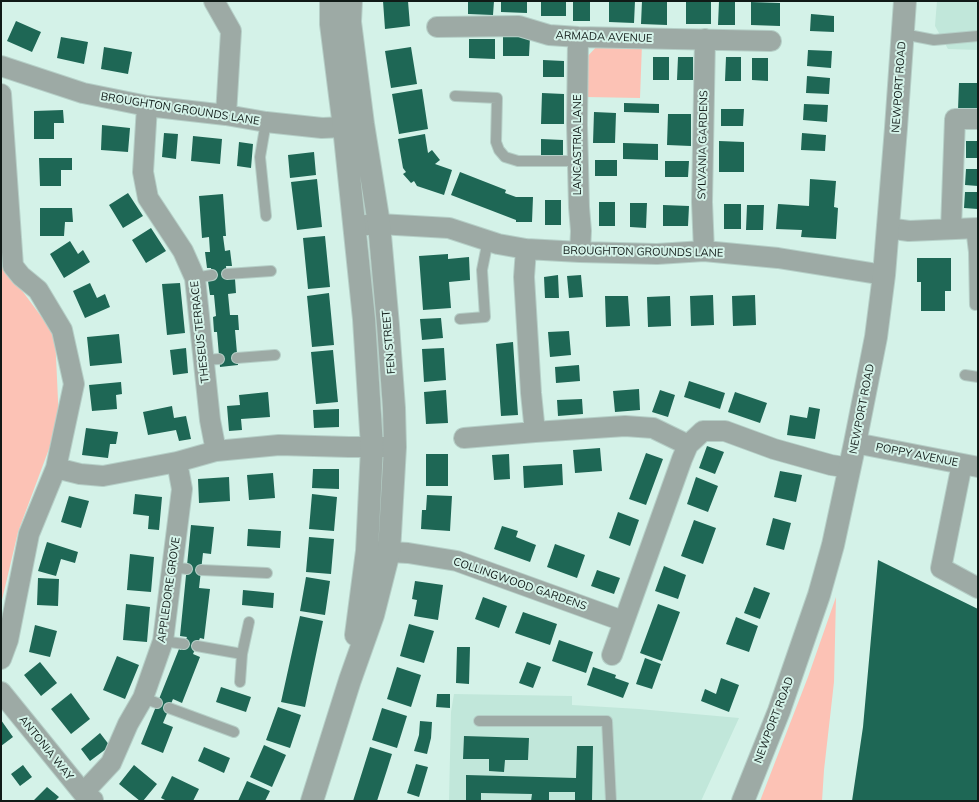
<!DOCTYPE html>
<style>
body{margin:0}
#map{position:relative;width:979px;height:802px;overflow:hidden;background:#d4f2e8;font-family:Mulish,sans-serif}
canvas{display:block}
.frame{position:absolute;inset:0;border:2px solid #101a17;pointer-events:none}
</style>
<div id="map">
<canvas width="979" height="802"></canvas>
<div class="frame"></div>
</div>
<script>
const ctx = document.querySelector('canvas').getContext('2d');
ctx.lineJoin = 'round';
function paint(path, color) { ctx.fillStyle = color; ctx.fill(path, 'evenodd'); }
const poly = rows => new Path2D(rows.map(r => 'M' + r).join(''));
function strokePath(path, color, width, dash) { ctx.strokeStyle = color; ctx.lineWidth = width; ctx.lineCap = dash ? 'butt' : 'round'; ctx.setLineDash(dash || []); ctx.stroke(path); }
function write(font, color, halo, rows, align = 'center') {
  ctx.font = font + ' Mulish,sans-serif'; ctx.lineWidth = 4; ctx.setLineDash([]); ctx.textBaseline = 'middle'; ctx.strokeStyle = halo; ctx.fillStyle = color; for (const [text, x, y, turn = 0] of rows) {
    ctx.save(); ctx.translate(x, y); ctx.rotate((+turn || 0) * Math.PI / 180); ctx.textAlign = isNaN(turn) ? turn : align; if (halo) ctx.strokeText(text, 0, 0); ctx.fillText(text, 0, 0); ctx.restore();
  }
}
const built = poly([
 [937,1,978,1,978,50,948,49,935,26],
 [454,694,572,696,572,705,639,709,739,718,701,801,449,801,451,712]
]);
const green = poly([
 [600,43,642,44,640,98,586,97,585,59],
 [1,227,3,265,55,335,59,422,18,532,1,604],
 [836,597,834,682,824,770,822,801,760,801,808,677]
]);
const building = poly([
 [383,1,408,1,410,26,385,29],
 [468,1,494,1,493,15,468,14],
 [501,1,527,1,527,13,501,12],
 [541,1,566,1,566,16,541,16],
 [573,1,590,1,590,21,573,21],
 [609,1,635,1,634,23,609,22],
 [642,1,667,2,667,25,641,24],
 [686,1,711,1,711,24,686,24],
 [719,1,735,2,735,25,718,25],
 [751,2,780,3,780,26,751,25],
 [811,14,834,16,834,32,810,31],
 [16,21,41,32,32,52,7,41],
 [61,37,88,42,84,64,57,58],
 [503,37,530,37,529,56,503,56],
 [469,39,495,39,495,59,469,58],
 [104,47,132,52,128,74,101,69],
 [411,47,417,84,391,88,385,51],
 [808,50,832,51,831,68,807,66],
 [653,57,669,57,669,80,653,80],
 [678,57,693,57,693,80,677,80],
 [726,57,741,57,741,81,725,81],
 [752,58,768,58,768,81,752,80],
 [543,60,564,61,564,77,543,77],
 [807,76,830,78,829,94,806,93],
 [959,83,978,83,978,110,958,110],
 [422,89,428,129,399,134,392,94],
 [542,93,564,94,564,124,541,124],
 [624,103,659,104,659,113,624,112],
 [804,104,828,105,827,122,803,120],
 [721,109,744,109,743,126,721,126],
 [63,110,64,123,54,123,54,139,34,139,34,111],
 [594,112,616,113,615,143,593,143],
 [668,114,691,114,691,146,667,145],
 [102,125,130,128,128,152,101,150],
 [164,133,178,134,176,159,162,157],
 [802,133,826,135,825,151,801,150],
 [425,134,428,153,432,150,440,160,435,164,452,170,444,195,417,186,414,181,411,183,403,174,406,172,403,168,398,139],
 [193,136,222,139,220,164,191,161],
 [541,139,563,140,563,156,541,155],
 [719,141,744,142,744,172,719,172],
 [966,141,978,141,978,158,966,158],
 [239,142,253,144,251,168,237,166],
 [623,143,658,144,658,160,623,159],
 [314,152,316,175,290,178,288,155],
 [39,158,72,158,72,170,61,170,61,186,40,186],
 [595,160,617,160,617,176,595,176],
 [665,161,689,161,688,177,665,177],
 [966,169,978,169,978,186,965,185],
 [460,172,506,190,505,193,516,197,533,197,532,222,516,222,516,220,451,195],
 [317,179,322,227,297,230,291,182],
 [810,179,836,181,834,207,838,208,836,239,801,237,802,230,776,229,778,204,809,206],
 [965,192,978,192,978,209,964,208],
 [128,193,143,216,123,228,109,205],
 [223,194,226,236,223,236,225,251,230,250,232,266,226,266,227,279,235,279,236,293,228,294,230,315,238,315,239,330,235,330,238,365,220,367,217,332,214,332,213,317,216,316,214,295,210,295,208,281,213,281,211,268,207,268,205,252,210,252,209,237,202,238,199,196],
 [545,200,561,200,561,225,545,225],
 [599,202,615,202,615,226,599,226],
 [630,203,647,203,646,228,630,227],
 [724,204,741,204,741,229,724,229],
 [663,205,689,206,688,226,663,226],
 [747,205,764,205,763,230,746,230],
 [40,208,72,208,73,222,65,222,64,236,40,236],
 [151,228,166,251,146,263,132,240],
 [325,236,330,287,308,289,303,238],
 [70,241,78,254,83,250,90,262,64,278,50,254],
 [448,254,448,259,469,257,470,280,449,282,451,308,423,310,419,256],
 [917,258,951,258,951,291,945,291,945,311,921,311,921,282,917,282],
 [558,275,559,298,545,298,544,277],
 [581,275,583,297,569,298,567,276],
 [90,283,97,298,105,294,110,307,85,318,73,291],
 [180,283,185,333,167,335,162,284],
 [329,293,334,345,312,347,307,296],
 [713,295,714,325,691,326,690,296],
 [755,295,756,325,733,326,732,296],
 [605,296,628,296,630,326,606,327],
 [670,296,671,326,648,327,647,297],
 [441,318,443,338,422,340,420,319],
 [569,331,571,355,550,357,548,332],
 [119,334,122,363,90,366,87,337],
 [513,342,518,415,501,416,496,344],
 [186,348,188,373,173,375,170,350],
 [444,348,446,380,424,382,422,349],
 [333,350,338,402,316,404,311,352],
 [579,365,580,381,556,383,555,367],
 [689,381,725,393,720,409,684,397],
 [121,382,122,394,116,395,117,409,92,411,89,385],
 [639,389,640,410,615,412,613,391],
 [446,390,448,423,426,424,424,392],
 [660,390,675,395,668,417,652,412],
 [268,392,270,417,241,419,242,430,229,431,227,406,240,405,239,395],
 [735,392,767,403,760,423,728,412],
 [582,399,583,414,558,416,557,400],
 [172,406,174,418,186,416,191,439,179,441,176,430,148,435,143,412],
 [809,407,820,409,815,439,787,435,790,415,807,418],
 [339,409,339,427,314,428,313,410],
 [86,428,118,432,116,444,110,444,108,458,82,455],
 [707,446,724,452,715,474,699,468],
 [600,448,602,471,575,473,573,450],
 [646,453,663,459,646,505,629,499],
 [426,454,448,454,448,486,426,486],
 [509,454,510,479,494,480,492,455],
 [562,464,563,485,524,488,523,466],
 [313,469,339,469,339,489,312,488],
 [780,471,802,475,796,502,774,497],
 [273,473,275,498,249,500,247,475],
 [229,477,230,501,199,503,198,479],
 [696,477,718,486,708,512,687,504],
 [135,494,162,497,159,530,148,529,149,516,133,514],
 [312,494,337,497,334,531,309,529],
 [427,495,452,496,450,531,421,529,422,510,426,510],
 [69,496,89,501,81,528,61,522],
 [618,512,639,520,630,546,609,538],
 [773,518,791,523,784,550,766,545],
 [694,520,716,528,703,564,681,556],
 [191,525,214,527,211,554,203,553,199,588,210,589,204,639,200,638,193,654,200,657,182,703,173,699,163,723,173,727,163,753,141,744,179,649,181,650,187,637,180,636],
 [502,526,518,531,516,537,536,545,530,562,494,549],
 [248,529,281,531,280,548,247,546],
 [309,537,334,539,331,574,306,572],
 [47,542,78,552,75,563,61,559,56,576,38,571],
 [555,544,585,555,577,578,547,567],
 [130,554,154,557,151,592,127,590],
 [878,560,978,609,978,801,852,801,863,727],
 [664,566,686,575,678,599,655,591],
 [597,570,620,578,614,594,591,586],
 [306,577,330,581,325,615,300,611],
 [38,578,59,579,58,606,37,605],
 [415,581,443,585,438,620,414,616,417,600,412,599],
 [754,587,770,593,760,619,744,613],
 [243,590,274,593,273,608,242,605],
 [483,597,507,606,499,628,475,619],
 [126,604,150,607,147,642,123,640],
 [658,604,680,612,662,661,640,653],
 [523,612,557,624,550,645,515,633],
 [300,616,323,621,305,707,281,702],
 [736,617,758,626,749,652,726,644],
 [409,624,434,631,424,663,400,656],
 [35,625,57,631,50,657,29,652],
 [559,640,593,652,586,673,552,661],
 [457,647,470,647,469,684,456,683],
 [117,656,139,665,125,699,103,690],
 [645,658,661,664,652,689,636,684],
 [40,662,57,683,41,696,24,675],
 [527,662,541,667,533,688,519,683],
 [397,667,421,675,411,707,387,699],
 [593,667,616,675,615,678,629,683,623,698,587,685],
 [721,678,739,685,729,712,701,701,705,689,716,694],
 [221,687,251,697,246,712,216,702],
 [71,693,90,719,71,734,51,709],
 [437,694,450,694,450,708,436,707],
 [278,707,301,715,290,748,266,740],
 [382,708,407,716,397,748,372,740],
 [1,720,13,737,1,746],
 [420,721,432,722,431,738,427,754,414,751,419,735],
 [100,733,110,746,90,761,81,749],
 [464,736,529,738,528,760,505,760,504,772,489,771,489,759,463,759],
 [264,745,286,755,272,787,250,777],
 [577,746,593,746,592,801,575,801,575,792,549,792,549,801,531,801,532,794,481,793,481,801,466,801,466,775,576,778],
 [204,747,230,758,224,773,198,761],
 [370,747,392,754,387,770,377,801,353,801],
 [416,764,428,767,419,797,407,793],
 [23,765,32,777,20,786,11,774],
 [134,765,157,784,143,801,140,801,119,784],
 [172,776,199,789,193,801,167,801,161,798],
 [247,781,270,791,265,801,238,801],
 [47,787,59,797,55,801,33,801]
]);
const service = poly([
 [903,34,934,40,978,36],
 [455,96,497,98,496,142,499,150,505,157,518,161,579,161],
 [266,122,260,157,266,216],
 [971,228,974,252,975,305],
 [227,274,271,271],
 [195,278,212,275],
 [460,319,485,317,482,270,488,240],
 [237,358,275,355],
 [203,360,219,359],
 [965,375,978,377],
 [172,567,187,569],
 [201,570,267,573],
 [163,641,184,644],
 [197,646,242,654],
 [240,682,242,654,249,622],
 [143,698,157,703],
 [169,708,234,732],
 [479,721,607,721,611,801]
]);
const minor = poly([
 [214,1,231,31,226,115],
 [437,27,519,26,549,35,578,37,771,41],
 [578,37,577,125,579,207,581,231,580,252],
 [1,66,83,93,147,106,226,115,266,122,322,128,344,127,359,124],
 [1,94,13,266,21,276,38,290,62,330,74,384,56,468,29,534,8,640,1,659],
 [147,106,143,172,148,198,183,251,195,278,210,420,216,451],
 [355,226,379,224,449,228,498,244,526,249,580,252,657,254,704,251,778,258,884,275],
 [887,228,909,231,978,228],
 [951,229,955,119,978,119],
 [526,249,524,277,531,393,535,432],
 [704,251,702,202,705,39],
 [464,438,535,432,625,426,653,428,688,445],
 [855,443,978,467],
 [962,464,941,568,978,588],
 [56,468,80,474,103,476,177,462,216,451,279,445,349,447,388,447],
 [373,551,408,553,457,561,623,621],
 [612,655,682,459,688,445,703,431,725,431,774,449,831,465,850,468],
 [1,692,83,793,93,800],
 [83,793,111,763,128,724,143,698,163,641,182,489,177,462]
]);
const tertiary = poly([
 [331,1,331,24,344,127,364,319,372,447,367,551,356,635],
 [312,801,350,680,373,615,389,552,395,447,394,408,388,325,379,224,363,124,350,22,351,1],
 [743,801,779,711,819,595,833,545,855,443,876,337,884,275,896,128,905,1]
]);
const streetNames = [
 ["ARMADA AVENUE",604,37,2],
 ["NEWPORT ROAD",899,87,-86],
 ["BROUGHTON GROUNDS LANE",180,109,9],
 ["LANCASTRIA LANE",578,145,-90],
 ["SYLVANIA GARDENS",703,145,-89],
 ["BROUGHTON GROUNDS LANE",643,252,1],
 ["THESEUS TERRACE",200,332,-96],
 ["FEN STREET",389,342,-95],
 ["NEWPORT ROAD",862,409,-79],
 ["POPPY AVENUE",917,455,11],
 ["COLLINGWOOD GARDENS",520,584,19],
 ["APPLEDORE GROVE",169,590,-82],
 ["NEWPORT ROAD",774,720,-69],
 ["ANTONIA WAY",46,748,51]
];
paint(built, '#c1e7da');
paint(green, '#fcc2b5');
paint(building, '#1e6755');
strokePath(service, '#b5cfc7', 12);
strokePath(minor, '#b5cfc7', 22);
strokePath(tertiary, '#b5cfc7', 24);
strokePath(service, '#9daaa5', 10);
strokePath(minor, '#9daaa5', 20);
strokePath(tertiary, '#9daaa5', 22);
write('11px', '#101a17', '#d4f2e8', streetNames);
</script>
